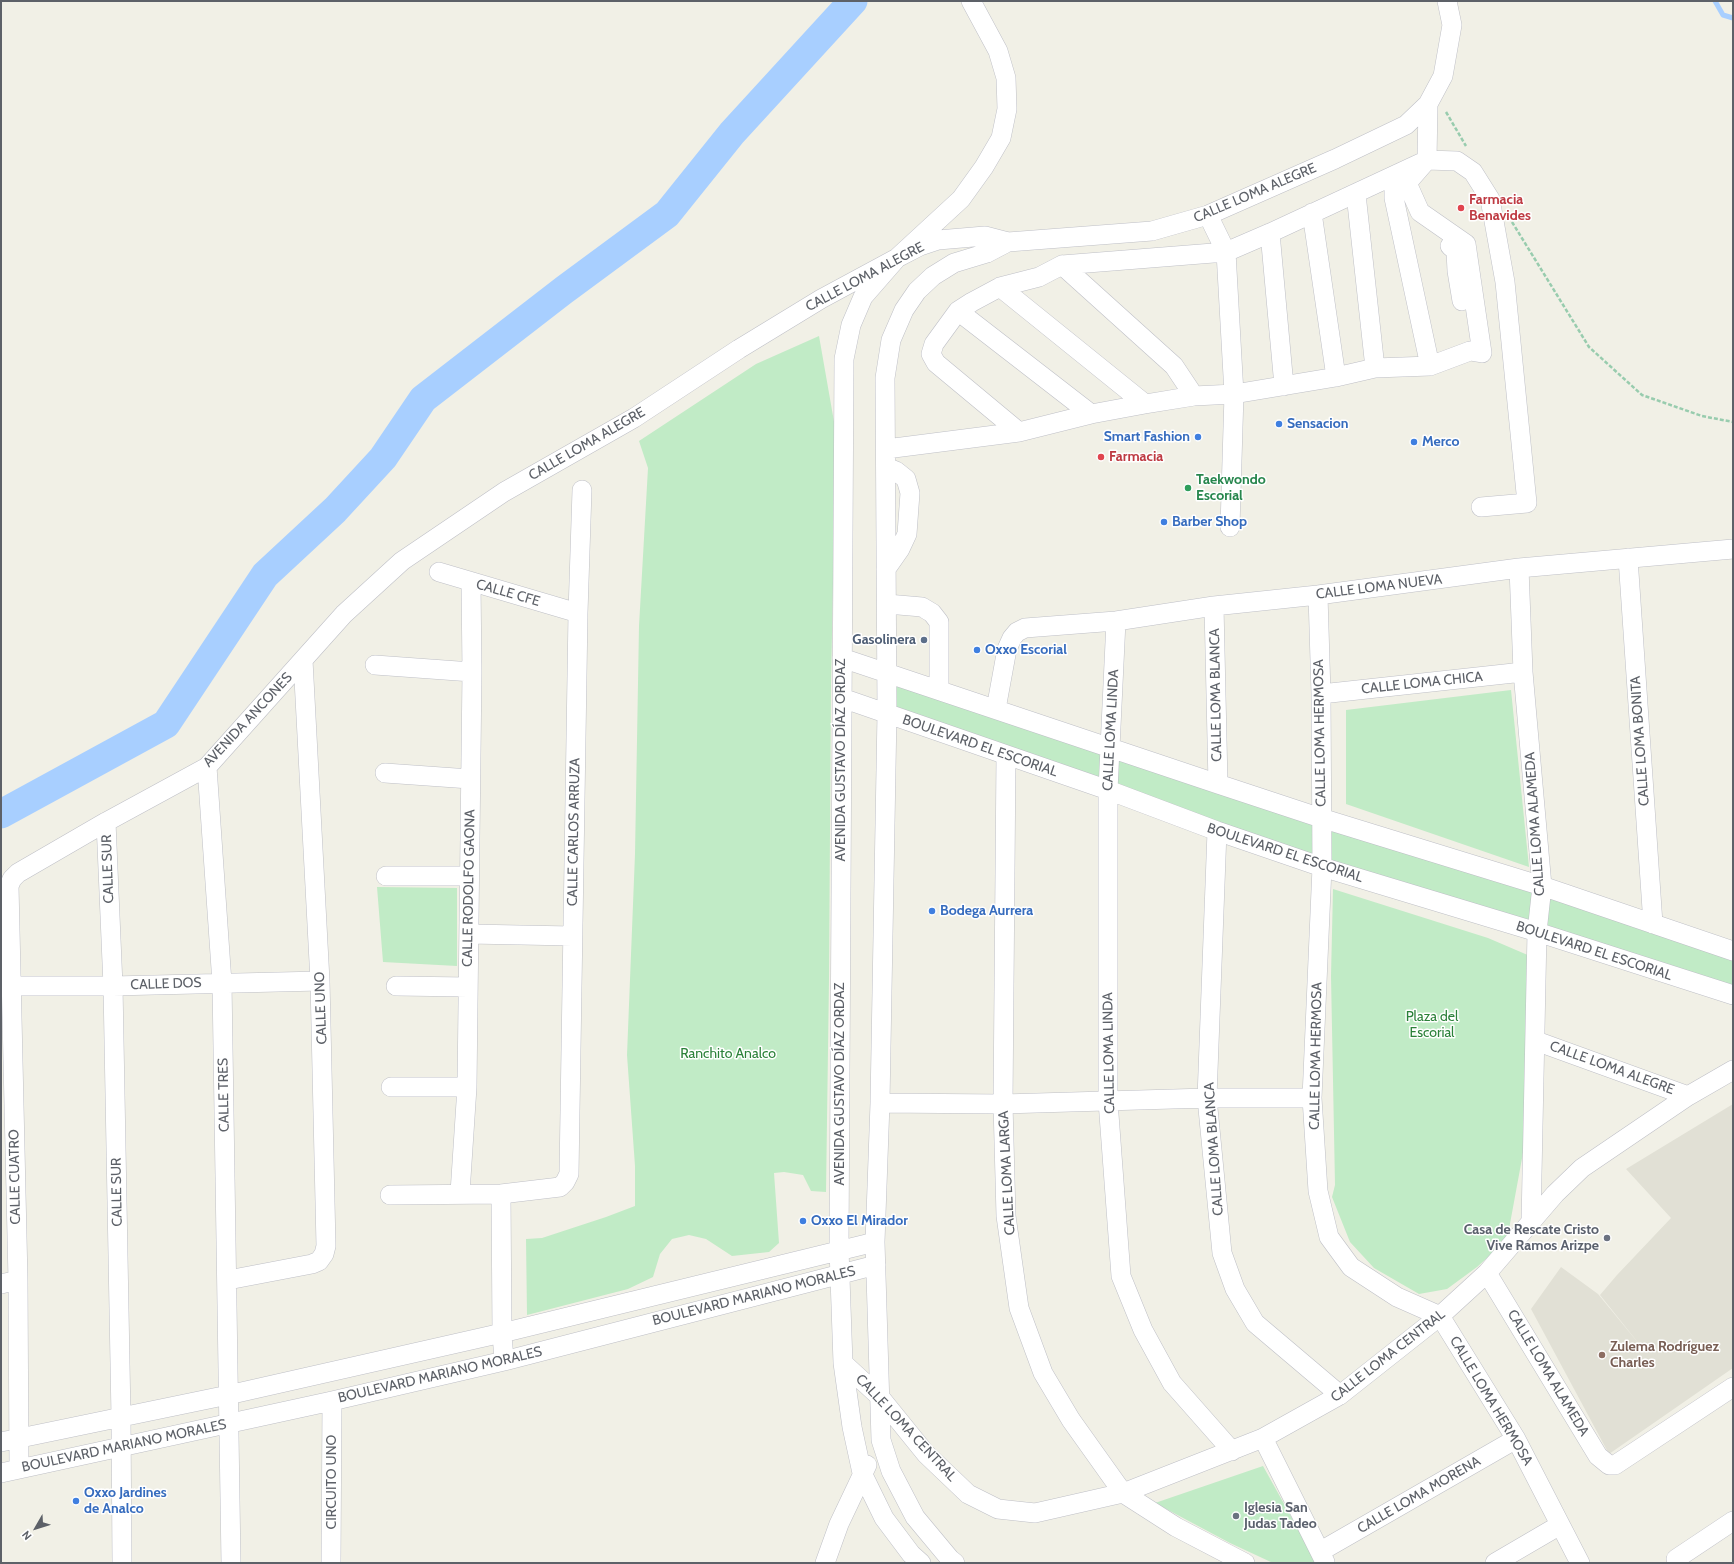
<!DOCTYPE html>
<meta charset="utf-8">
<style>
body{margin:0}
#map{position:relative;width:1734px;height:1564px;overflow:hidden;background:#f1f0e6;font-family:Cabin,sans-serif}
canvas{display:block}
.frame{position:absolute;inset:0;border:2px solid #5d6168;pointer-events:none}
.north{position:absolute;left:16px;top:1508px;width:40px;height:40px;-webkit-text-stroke:3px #fff;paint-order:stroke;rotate:231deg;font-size:11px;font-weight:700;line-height:16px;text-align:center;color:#5d6168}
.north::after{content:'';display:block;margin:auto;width:14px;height:18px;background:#5d6168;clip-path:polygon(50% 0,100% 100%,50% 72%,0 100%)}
</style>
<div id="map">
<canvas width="1734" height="1564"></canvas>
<div class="frame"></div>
<div class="north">N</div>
</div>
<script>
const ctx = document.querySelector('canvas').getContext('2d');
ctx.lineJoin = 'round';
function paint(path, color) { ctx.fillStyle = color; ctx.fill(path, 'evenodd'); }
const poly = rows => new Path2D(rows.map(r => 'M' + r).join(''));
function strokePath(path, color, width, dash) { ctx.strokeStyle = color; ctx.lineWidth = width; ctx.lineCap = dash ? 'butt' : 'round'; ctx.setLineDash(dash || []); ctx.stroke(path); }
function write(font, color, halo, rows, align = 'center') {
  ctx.font = font + ' Cabin,sans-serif'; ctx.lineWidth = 3; ctx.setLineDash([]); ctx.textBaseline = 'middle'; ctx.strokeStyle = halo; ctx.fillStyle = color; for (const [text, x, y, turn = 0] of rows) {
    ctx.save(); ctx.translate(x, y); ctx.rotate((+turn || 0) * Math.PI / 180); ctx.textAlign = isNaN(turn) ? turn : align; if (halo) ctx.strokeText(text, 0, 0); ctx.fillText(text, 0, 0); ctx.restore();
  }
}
const education = poly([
 [1733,1104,1733,1368,1609,1454,1531,1309,1561,1267,1598,1294,1644,1350,1600,1295,1617,1275,1671,1218,1626,1169]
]);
const green = poly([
 [819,336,836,433,831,684,829,979,826,1192,811,1191,803,1175,784,1172,774,1173,779,1243,769,1252,732,1256,706,1239,689,1235,672,1239,660,1254,653,1277,628,1289,527,1315,526,1239,542,1238,606,1217,635,1206,635,1166,627,1055,635,854,639,626,648,468,639,441,756,364],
 [888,675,1109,750,1107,788,890,711],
 [1511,690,1529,867,1346,804,1346,710],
 [1111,748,1320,819,1320,865,1109,789],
 [1323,820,1541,886,1537,931,1323,866],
 [377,887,457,888,457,966,383,962],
 [1542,887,1733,952,1733,994,1538,932],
 [1333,889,1488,938,1537,959,1523,1153,1507,1240,1477,1267,1447,1289,1419,1294,1374,1268,1350,1242,1332,1197,1335,1185,1331,976],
 [1263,1466,1317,1563,1273,1563,1230,1543,1155,1503]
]);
const stream = poly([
 [1715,1,1723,15,1733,18]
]);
const river = poly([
 [1,814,166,724,265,575,335,510,383,458,423,399,564,290,667,214,732,133,853,1]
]);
const path = poly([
 [1446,112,1466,146],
 [1512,222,1589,347,1642,395,1702,416,1733,422]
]);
const minor = poly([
 [1394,176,1394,198,1430,366],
 [1356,194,1375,368],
 [1312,213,1336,377],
 [1208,215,1226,252,1234,394,1230,527],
 [1270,233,1284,386],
 [1450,246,1456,251,1457,271,1462,301],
 [1062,265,1226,252,1270,233,1427,160,1457,161,1473,172,1490,199,1505,282,1527,503,1481,507],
 [1000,287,1145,404],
 [958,311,1091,414],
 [1019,432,936,363,931,354,934,344,958,311,972,302,1000,287,1039,277,1062,265,1174,366,1194,396],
 [886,449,1019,432,1091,414,1145,404,1194,396,1234,394,1336,377,1375,368,1430,366,1470,351,1482,353,1466,244,1420,212,1407,183,1427,160,1428,104],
 [886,467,896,471,906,479,910,493,907,534,900,549,886,569],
 [1628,558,1653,924],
 [1519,568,1523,672,1542,886,1537,932,1531,1223],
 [439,572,578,613],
 [1318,595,1321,694,1322,867,1312,1098,1318,1191,1329,1237,1351,1267,1397,1297,1440,1316,1516,1439,1580,1563],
 [887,604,922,607,932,613,939,622,939,690],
 [1214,606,1218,784],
 [1116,621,1108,790,1108,1101,1121,1276,1143,1330,1172,1383,1232,1451],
 [842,658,1218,784,1321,818,1542,886,1733,951],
 [375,665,472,672],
 [1321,694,1523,672],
 [842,698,1108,790,1217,831,1322,867,1537,932,1733,995],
 [996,709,1007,649,1012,638,1017,632,1025,628,1116,621,1214,606,1318,595,1519,568,1733,549],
 [1006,755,1003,1104,1006,1216,1019,1308,1043,1373,1071,1420,1123,1493,1176,1527,1245,1563],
 [207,767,222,983,231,1563],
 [385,773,470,779],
 [106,822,113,986,121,1417,122,1563],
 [1217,831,1207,1098,1222,1253,1235,1289,1255,1323,1340,1395],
 [386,876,469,876],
 [469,934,572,936],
 [11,986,113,986,320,981],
 [396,986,468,987],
 [1536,1041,1688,1096],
 [391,1087,467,1087],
 [880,1103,1003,1104,1207,1098,1312,1098],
 [460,1193,467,1087,472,672,471,582],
 [501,1194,502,1333,504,1361],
 [390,1195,501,1194,560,1187,565,1182,569,1174,578,613,582,490],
 [1487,1273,1598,1456,1609,1465,1615,1465,1733,1387],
 [228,1280,312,1264,319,1261,324,1254,326,1246,320,981,303,660],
 [1,1284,18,1280],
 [843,1363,879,1396,926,1454,968,1494,998,1509,1035,1513,1123,1493,1263,1438,1340,1395,1440,1316,1487,1273,1555,1194,1582,1168,1688,1096,1733,1070],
 [1263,1438,1325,1562],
 [1,1442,228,1395,502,1333,875,1242],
 [19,1468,18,1280,9,886,12,879,18,873,106,822,207,767,344,614,402,561,504,492,634,418,739,349,821,299,897,258,920,246,938,240,985,236,1008,242,1152,231,1208,215,1335,159,1406,125,1428,104,1443,76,1452,25,1447,1],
 [1,1473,332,1401,504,1361,876,1265],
 [1321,1551,1516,1439],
 [1676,1559,1733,1521],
 [331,1563,332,1401],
 [825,1563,839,1524,867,1465],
 [921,1563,911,1554,884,1518,862,1473,852,1427,843,1363,839,1249,844,359,851,325,863,297,897,258,961,199,984,167,1001,138,1007,109,1006,78,998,51,971,1],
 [955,1563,950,1559,915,1517,891,1471,881,1440,875,1242,880,1103,887,713,885,378,891,340,904,310,917,291,933,276,954,263,987,253,1008,242],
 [1495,1563,1560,1525]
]);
const markers = [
 [1461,208,4,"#e0444e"],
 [1279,424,4,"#3f7fe0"],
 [1198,437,4,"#3f7fe0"],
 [1414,442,4,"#3f7fe0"],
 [1101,457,4,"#e0444e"],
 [1188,488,4,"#2e9e5b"],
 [1164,522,4,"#3f7fe0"],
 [924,640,4,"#5c6f8a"],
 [977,650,4,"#3f7fe0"],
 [932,911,4,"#3f7fe0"],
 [803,1221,4,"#3f7fe0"],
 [1607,1238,4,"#6b7280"],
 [1602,1355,4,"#8d6e63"],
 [76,1501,4,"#3f7fe0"],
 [1236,1516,4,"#6b7280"]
];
const streetNames = [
 ["CALLE LOMA ALEGRE",1255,193,-23],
 ["CALLE LOMA ALEGRE",865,277,-28],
 ["CALLE LOMA ALEGRE",587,444,-30],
 ["CALLE LOMA NUEVA",1379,587,-7],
 ["CALLE CFE",508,593,16],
 ["CALLE LOMA CHICA",1422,683,-6],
 ["CALLE LOMA BLANCA",1216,695,-91],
 ["AVENIDA ANCONES",248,720,-47],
 ["CALLE LOMA LINDA",1111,730,-87],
 ["CALLE LOMA HERMOSA",1320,733,-91],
 ["CALLE LOMA BONITA",1640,741,-94],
 ["BOULEVARD EL ESCORIAL",980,746,19],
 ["AVENIDA GUSTAVO DÍAZ ORDAZ",841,760,-90],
 ["CALLE LOMA ALAMEDA",1535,824,-94],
 ["CALLE CARLOS ARRUZA",574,832,-89],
 ["BOULEVARD EL ESCORIAL",1285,853,18],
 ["CALLE SUR",108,869,-92],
 ["CALLE RODOLFO GAONA",469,888,-89],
 ["BOULEVARD EL ESCORIAL",1594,951,18],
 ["CALLE DOS",166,984,-2],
 ["CALLE UNO",321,1008,-92],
 ["CALLE LOMA LINDA",1109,1053,-91],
 ["CALLE LOMA HERMOSA",1316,1056,-89],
 ["CALLE LOMA ALEGRE",1612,1068,20],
 ["AVENIDA GUSTAVO DÍAZ ORDAZ",840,1084,-90],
 ["CALLE TRES",224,1095,-91],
 ["CALLE LOMA BLANCA",1214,1149,-94],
 ["CALLE LOMA LARGA",1007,1173,-93],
 ["CALLE CUATRO",15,1177,-91],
 ["CALLE SUR",117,1192,-91],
 ["BOULEVARD MARIANO MORALES",754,1296,-14],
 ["CALLE LOMA CENTRAL",1388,1356,-38],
 ["CALLE LOMA ALAMEDA",1548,1373,59],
 ["BOULEVARD MARIANO MORALES",440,1375,-13],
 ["CALLE LOMA HERMOSA",1491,1401,59],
 ["CALLE LOMA CENTRAL",906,1428,47],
 ["BOULEVARD MARIANO MORALES",124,1446,-12],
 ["CIRCUITO UNO",332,1482,-90],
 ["CALLE LOMA MORENA",1419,1495,-30]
];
const healthNames = [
 ["Farmacia",1469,200],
 ["Benavides",1469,216],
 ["Farmacia",1109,457]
];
const shopNames = [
 ["Sensacion",1287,424],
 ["Smart Fashion",1190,437,"right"],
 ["Merco",1422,442],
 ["Barber Shop",1172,522],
 ["Oxxo Escorial",985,650],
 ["Bodega Aurrera",940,911],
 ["Oxxo El Mirador",811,1221],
 ["Oxxo Jardines",84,1493],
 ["de Analco",84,1509]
];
const leisureNames = [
 ["Taekwondo",1196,480],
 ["Escorial",1196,496]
];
const serviceNames = [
 ["Gasolinera",916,640]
];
const parkNames = [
 ["Plaza del",1432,1017],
 ["Escorial",1432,1033],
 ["Ranchito Analco",728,1054]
];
const worshipNames = [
 ["Casa de Rescate Cristo",1599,1230],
 ["Vive Ramos Arizpe",1599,1246],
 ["Iglesia San",1244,1508,"left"],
 ["Judas Tadeo",1244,1524,"left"]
];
const educationNames = [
 ["Zulema Rodríguez",1610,1347],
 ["Charles",1610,1363]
];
paint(education, '#e1e0d5');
paint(green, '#c1ebc6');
strokePath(stream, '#a8cfff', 5);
strokePath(river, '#a8cfff', 29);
strokePath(minor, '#bebfc6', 20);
strokePath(path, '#98ccae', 2.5, [4, 2]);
strokePath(minor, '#fff', 19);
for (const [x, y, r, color] of markers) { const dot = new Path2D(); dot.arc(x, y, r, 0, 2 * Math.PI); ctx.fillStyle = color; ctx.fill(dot); strokePath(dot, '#fff', 1.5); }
write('14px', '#5d6168', '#fff', streetNames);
write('bold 14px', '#be3a42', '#fff', healthNames, 'left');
write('bold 14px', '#366cbe', '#fff', shopNames, 'left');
write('bold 14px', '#27864d', '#fff', leisureNames, 'left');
write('bold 14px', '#4e5e75', '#fff', serviceNames, 'right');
write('14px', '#2b8139', '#fff', parkNames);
write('bold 14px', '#5b616d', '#fff', worshipNames, 'right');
write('bold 14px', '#785e54', '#fff', educationNames, 'left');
</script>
